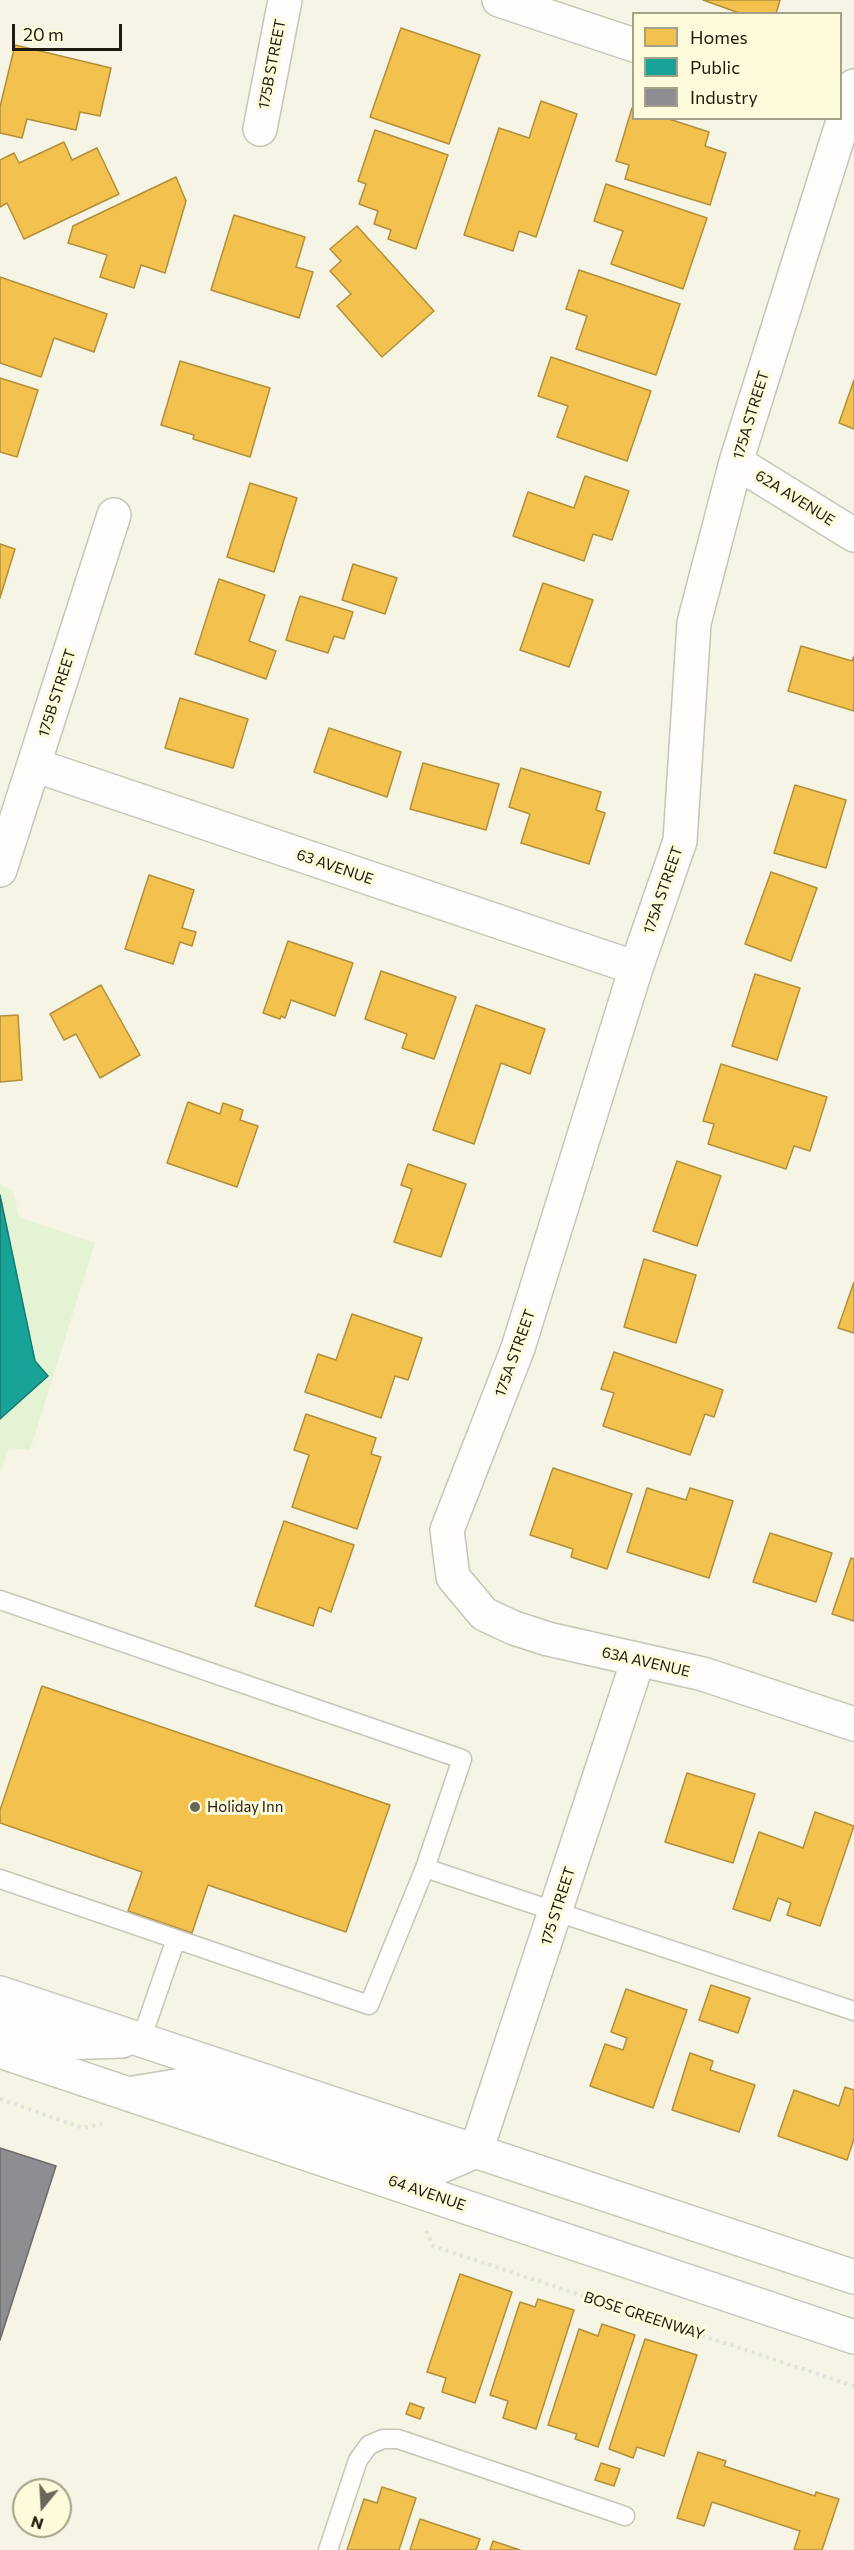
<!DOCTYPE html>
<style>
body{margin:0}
#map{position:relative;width:854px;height:2550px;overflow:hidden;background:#f6f4e4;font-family:Commissioner,sans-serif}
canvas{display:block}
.legend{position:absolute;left:632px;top:12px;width:210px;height:108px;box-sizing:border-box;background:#fefadc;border:2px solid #a4a189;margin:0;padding:8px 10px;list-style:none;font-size:18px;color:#1d1b0d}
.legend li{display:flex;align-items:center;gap:12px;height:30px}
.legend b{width:30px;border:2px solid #a4a189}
.north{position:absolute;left:12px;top:2478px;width:60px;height:60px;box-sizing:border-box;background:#fefadc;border:2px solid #a4a189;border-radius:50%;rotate:198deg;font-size:16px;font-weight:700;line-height:24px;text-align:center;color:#1d1b0d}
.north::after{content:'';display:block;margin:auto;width:21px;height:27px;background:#696758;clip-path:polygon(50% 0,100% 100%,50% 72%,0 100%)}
.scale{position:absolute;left:12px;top:24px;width:110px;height:27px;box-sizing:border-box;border:3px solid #1d1b0d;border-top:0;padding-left:8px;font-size:18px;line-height:21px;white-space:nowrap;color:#1d1b0d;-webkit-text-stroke:4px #fefadc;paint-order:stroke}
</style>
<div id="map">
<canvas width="854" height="2550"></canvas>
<ul class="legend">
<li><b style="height:16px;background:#f2c14e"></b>Homes</li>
<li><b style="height:16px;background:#17a398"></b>Public</li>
<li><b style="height:16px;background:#8d8d92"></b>Industry</li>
</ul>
<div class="north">N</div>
<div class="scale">20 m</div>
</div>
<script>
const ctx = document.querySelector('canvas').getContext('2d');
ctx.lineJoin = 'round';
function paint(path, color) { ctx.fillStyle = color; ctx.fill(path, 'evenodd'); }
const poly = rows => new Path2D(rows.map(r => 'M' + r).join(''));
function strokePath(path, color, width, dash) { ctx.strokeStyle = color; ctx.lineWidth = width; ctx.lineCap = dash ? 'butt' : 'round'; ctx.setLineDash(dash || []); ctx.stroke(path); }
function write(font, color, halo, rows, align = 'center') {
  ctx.font = font + ' Commissioner,sans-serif'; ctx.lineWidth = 6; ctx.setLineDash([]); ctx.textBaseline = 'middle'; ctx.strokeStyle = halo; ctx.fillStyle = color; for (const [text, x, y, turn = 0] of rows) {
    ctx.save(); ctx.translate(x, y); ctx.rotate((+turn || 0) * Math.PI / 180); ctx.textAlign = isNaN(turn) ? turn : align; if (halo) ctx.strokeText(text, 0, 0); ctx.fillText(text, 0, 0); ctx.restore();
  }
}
const green = poly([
 [0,1182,2,1186,13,1190,19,1217,95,1243,30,1450,9,1448,0,1473]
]);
const homes = poly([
 [703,0,780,0,776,14,742,14,703,0],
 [401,28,480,55,449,144,370,117,401,28],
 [15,45,111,68,100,116,80,112,76,130,27,119,22,138,0,133,0,107,15,45],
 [541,101,577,114,536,237,519,231,513,251,464,235,499,128,529,138,541,101],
 [632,108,634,118,666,118,709,132,705,146,726,153,710,205,625,179,629,165,616,161,632,108],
 [375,130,448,155,416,249,388,239,391,230,374,224,378,211,359,204,366,184,358,181,375,130],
 [64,142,72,160,97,148,119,194,24,239,7,203,0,207,0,160,14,153,19,163,64,142],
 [176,177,186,201,165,273,141,265,134,288,100,277,107,255,68,243,73,226,176,177],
 [606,184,707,218,683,289,611,264,623,231,594,221,606,184],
 [234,215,305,237,296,267,313,272,299,318,211,290,234,215],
 [357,226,434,311,382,357,337,306,351,294,330,271,341,261,330,249,357,226],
 [579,270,680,304,656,375,576,349,587,316,566,309,579,270],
 [0,277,107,314,94,352,54,338,41,377,0,363,0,277],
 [551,357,651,391,627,461,557,437,568,406,538,396,551,357],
 [180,361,270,388,250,457,193,439,194,435,161,425,180,361],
 [0,378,38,390,17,457,0,452,0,378],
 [854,380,854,429,839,423,854,380],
 [585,476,629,491,612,540,593,534,584,561,513,536,528,492,574,508,585,476],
 [250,483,297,498,274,572,227,557,250,483],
 [0,544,15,549,0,598,0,544],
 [353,564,397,578,385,614,342,600,353,564],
 [219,579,265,595,249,641,276,651,266,679,195,654,219,579],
 [543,583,593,600,569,667,520,650,543,583],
 [300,596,353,612,344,639,334,636,328,653,286,640,300,596],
 [801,646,852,661,854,656,854,711,788,691,801,646],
 [180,698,248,719,233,768,165,748,180,698],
 [329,728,401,752,387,797,314,772,329,728],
 [423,763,499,784,486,830,410,809,423,763],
 [521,768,601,792,596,810,605,813,589,864,521,843,530,814,509,807,521,768],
 [795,785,846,800,826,868,774,853,795,785],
 [771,872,817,888,791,961,745,944,771,872],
 [149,875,194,890,182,928,196,932,192,946,180,942,173,964,125,949,149,875],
 [288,941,353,963,335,1016,291,1000,285,1018,281,1016,280,1019,263,1013,288,941],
 [381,971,456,997,434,1059,402,1048,407,1034,365,1019,381,971],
 [755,974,800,988,777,1060,732,1046,755,974],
 [101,985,140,1055,100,1078,76,1034,64,1040,50,1014,101,985],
 [476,1005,545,1029,530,1074,501,1063,474,1144,433,1130,476,1005],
 [18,1015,22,1080,0,1082,0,1016,18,1015],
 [721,1064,827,1097,810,1151,794,1146,786,1169,708,1144,714,1124,703,1121,721,1064],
 [188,1102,220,1114,223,1103,243,1110,240,1120,258,1126,237,1187,167,1163,188,1102],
 [677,1161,721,1176,697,1246,653,1231,677,1161],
 [408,1164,466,1184,441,1257,394,1242,412,1189,401,1185,408,1164],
 [644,1259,696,1275,676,1343,624,1327,644,1259],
 [854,1282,854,1333,838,1328,854,1282],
 [352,1314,422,1338,408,1380,395,1376,381,1418,305,1392,318,1354,336,1360,352,1314],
 [614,1352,723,1390,714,1417,705,1414,690,1455,603,1426,614,1393,601,1389,614,1352],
 [306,1414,376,1438,371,1454,381,1457,357,1529,292,1507,309,1455,294,1450,306,1414],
 [553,1468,632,1494,607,1569,571,1557,573,1549,530,1535,553,1468],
 [647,1488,686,1500,690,1488,733,1501,709,1578,627,1552,647,1488],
 [284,1521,354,1545,331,1612,319,1607,313,1626,255,1606,284,1521],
 [770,1533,832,1553,816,1602,753,1582,770,1533],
 [851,1558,854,1559,854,1621,832,1614,851,1558],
 [42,1686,390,1805,346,1932,208,1885,192,1933,128,1911,142,1872,0,1823,0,1810,42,1686],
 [687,1773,755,1794,733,1863,665,1842,687,1773],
 [815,1812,854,1826,820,1926,787,1915,791,1903,778,1898,770,1921,733,1909,759,1832,803,1848,815,1812],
 [711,1985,750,1998,738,2033,699,2020,711,1985],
 [626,1989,687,2010,653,2108,590,2086,605,2044,623,2050,627,2038,611,2032,626,1989],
 [690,2053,713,2061,710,2070,755,2085,739,2132,672,2110,690,2053],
 [845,2087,854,2090,854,2139,847,2160,778,2136,794,2090,839,2106,845,2087],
 [460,2274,512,2292,475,2403,442,2392,446,2378,427,2372,460,2274],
 [538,2299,574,2310,536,2429,503,2418,508,2401,490,2395,520,2302,535,2307,538,2299],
 [602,2324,635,2335,598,2447,575,2439,577,2434,548,2425,579,2329,598,2336,602,2324],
 [645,2339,697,2355,664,2456,637,2447,633,2458,609,2449,645,2339],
 [410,2403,424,2408,420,2419,406,2414,410,2403],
 [698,2452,726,2461,724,2466,815,2496,816,2492,839,2499,822,2550,794,2550,800,2531,712,2502,704,2526,677,2518,698,2452],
 [601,2463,620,2469,614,2486,595,2480,601,2463],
 [382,2487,416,2498,399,2550,347,2550,364,2499,377,2503,382,2487],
 [420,2519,480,2539,476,2550,410,2550,420,2519],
 [493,2541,520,2550,490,2550,493,2541]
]);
const public = poly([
 [0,1195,35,1361,48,1376,0,1419,0,1195]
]);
const industry = poly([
 [0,2148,56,2166,0,2340,0,2148]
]);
const path = poly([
 [0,2099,83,2128,102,2124],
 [426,2231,433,2246,854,2386]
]);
const service = poly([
 [0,1600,462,1759,425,1868,854,2011],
 [0,1879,369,2005,425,1868],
 [141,2040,176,1939],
 [328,2550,358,2460,369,2445,383,2439,398,2439,625,2516]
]);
const minor = poly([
 [499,0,634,45],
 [854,86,736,462,694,623,680,841,636,968,518,1348,447,1530,453,1577,484,1614,514,1628,548,1639,703,1674,854,1724],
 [260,129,285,0],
 [736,462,854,535],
 [34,765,636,968],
 [0,870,114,515],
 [476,2151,638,1660]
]);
const secondary = poly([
 [0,1993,854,2277],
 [0,2022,63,2043,122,2041],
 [0,2051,854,2337],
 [134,2093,182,2085,435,2169,476,2151]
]);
const markers = [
 [195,1807,6,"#696758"]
];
const streetNames = [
 ["175B STREET",272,64,-79],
 ["175A STREET",751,415,-73],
 ["62A AVENUE",795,498,32],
 ["175B STREET",57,693,-72],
 ["63 AVENUE",335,867,19],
 ["175A STREET",663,890,-71],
 ["175A STREET",515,1353,-70],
 ["63A AVENUE",646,1662,13],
 ["175 STREET",558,1906,-72],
 ["64 AVENUE",427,2193,19],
 ["BOSE GREENWAY",644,2316,18]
];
const poiNames = [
 ["Holiday Inn",207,1807]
];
paint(green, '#e5f3d5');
paint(homes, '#f2c14e');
strokePath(homes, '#b28f3a', 1.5);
paint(public, '#17a398');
strokePath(public, '#197a6e', 1.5);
paint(industry, '#8d8d92');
strokePath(industry, '#6b6b6a', 1.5);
strokePath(service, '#c7c5b7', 21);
strokePath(minor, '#c7c5b7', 36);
strokePath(secondary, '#c7c5b7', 36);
strokePath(path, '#e2e2dd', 4, [3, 4.5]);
strokePath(service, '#fefdfb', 18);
strokePath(minor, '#fefdfb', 33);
strokePath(secondary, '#fefdfb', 33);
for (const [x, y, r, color] of markers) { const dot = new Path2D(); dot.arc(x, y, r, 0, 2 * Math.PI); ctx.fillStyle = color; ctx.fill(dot); strokePath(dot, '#fefadc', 2); }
write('15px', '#1d1b0d', '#fefadc', streetNames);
write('15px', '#1d1b0d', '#fefadc', poiNames, 'left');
</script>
